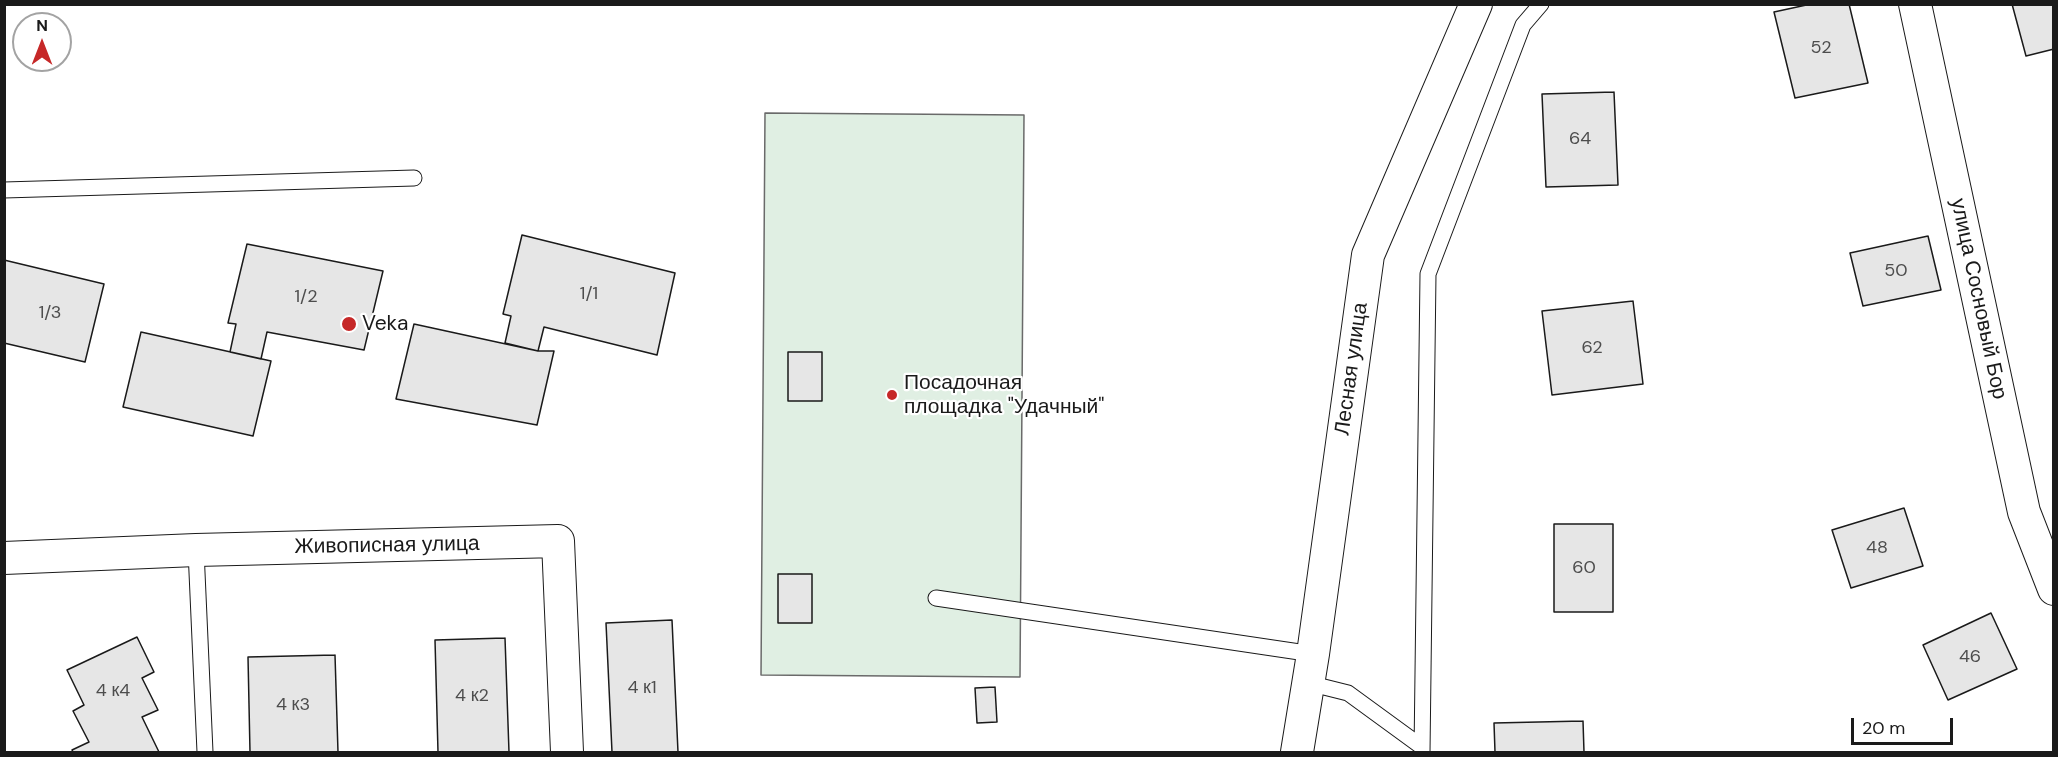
<!DOCTYPE html>
<meta charset="utf-8">
<style>
body{margin:0}
#map{position:relative;width:2058px;height:757px;overflow:hidden;background:#fff;font-family:"DM Sans",sans-serif}
canvas{display:block}
.frame{position:absolute;inset:0;border:6px solid #1a1a1a;pointer-events:none}
.north{position:absolute;left:12px;top:12px;width:60px;height:60px;box-sizing:border-box;background:#fff;border:2px solid #a3a3a3;border-radius:50%;rotate:0deg;font-size:16px;font-weight:700;line-height:24px;text-align:center;color:#1a1a1a}
.north::after{content:'';display:block;margin:auto;width:21px;height:27px;background:#c62828;clip-path:polygon(50% 0,100% 100%,50% 72%,0 100%)}
.scale{position:absolute;left:1851px;top:718px;width:102px;height:27px;box-sizing:border-box;border:3px solid #1a1a1a;border-top:0;padding-left:8px;font-size:18px;line-height:21px;white-space:nowrap;color:#1a1a1a;-webkit-text-stroke:4px #fff;paint-order:stroke}
</style>
<div id="map">
<canvas width="2058" height="757"></canvas>
<div class="frame"></div>
<div class="north">N</div>
<div class="scale">20 m</div>
</div>
<script>
const ctx = document.querySelector('canvas').getContext('2d');
ctx.lineJoin = 'round';
function paint(path, color) { ctx.fillStyle = color; ctx.fill(path, 'evenodd'); }
const poly = rows => new Path2D(rows.map(r => 'M' + r).join(''));
function strokePath(path, color, width, dash) { ctx.strokeStyle = color; ctx.lineWidth = width; ctx.lineCap = dash ? 'butt' : 'round'; ctx.setLineDash(dash || []); ctx.stroke(path); }
function write(font, color, halo, rows, align = 'center') {
  ctx.font = font + ' "DM Sans",sans-serif'; ctx.lineWidth = 4.5; ctx.setLineDash([]); ctx.textBaseline = 'middle'; ctx.strokeStyle = halo; ctx.fillStyle = color; for (const [text, x, y, turn = 0] of rows) {
    ctx.save(); ctx.translate(x, y); ctx.rotate((+turn || 0) * Math.PI / 180); ctx.textAlign = isNaN(turn) ? turn : align; if (halo) ctx.strokeText(text, 0, 0); ctx.fillText(text, 0, 0); ctx.restore();
  }
}
const green = poly([
 [765,113,1024,115,1020,677,761,675,765,113]
]);
const building = poly([
 [1811,4,1849,4,1868,83,1795,98,1774,12,1811,4],
 [2012,4,2054,4,2054,49,2026,56,2012,4],
 [1614,92,1618,185,1546,187,1542,94,1614,92],
 [522,235,675,273,657,355,544,327,538,351,505,343,511,316,503,314,522,235],
 [1928,236,1941,290,1863,306,1850,253,1928,236],
 [247,244,383,271,364,350,267,332,261,359,230,352,236,324,228,323,247,244],
 [4,260,104,284,85,362,4,343,4,260],
 [1633,301,1643,384,1552,395,1542,311,1633,301],
 [414,324,538,351,554,351,537,425,396,399,414,324],
 [141,332,271,361,253,436,123,407,141,332],
 [788,352,822,352,822,401,788,401,788,352],
 [1904,508,1923,566,1851,588,1832,530,1904,508],
 [1554,524,1613,524,1613,612,1554,612,1554,524],
 [778,574,812,574,812,623,778,623,778,574],
 [1991,613,2017,669,1948,700,1923,645,1991,613],
 [672,620,678,752,612,752,606,623,672,620],
 [137,637,154,672,142,678,158,710,142,717,159,752,73,752,72,750,89,742,73,711,84,705,67,670,137,637],
 [505,638,509,752,438,752,435,640,505,638],
 [335,655,338,752,250,752,248,657,335,655],
 [995,687,997,722,977,723,975,688,995,687],
 [1583,721,1584,752,1495,752,1494,723,1583,721]
]);
const service = poly([
 [4,190,414,178],
 [196,550,205,752],
 [936,598,1313,654],
 [1308,683,1348,693,1422,747],
 [1422,752,1428,274,1523,25,1541,4]
]);
const minor = poly([
 [1915,4,2024,512,2054,589],
 [4,558,196,550,558,541,567,752],
 [1297,752,1313,654,1368,255,1476,4]
]);
const markers = [
 [349,324,8,"#c62828"],
 [892,395,6,"#c62828"]
];
const numberNames = [
 ["52",1821,48],
 ["64",1580,139],
 ["50",1896,271],
 ["1/1",589,294],
 ["1/2",306,297],
 ["1/3",50,313],
 ["62",1592,348],
 ["48",1877,548],
 ["60",1584,568],
 ["46",1970,657],
 ["4 к1",642,688],
 ["4 к4",113,691],
 ["4 к2",472,696],
 ["4 к3",293,705]
];
const streetNames = [
 ["улица Сосновый Бор",1978,299,78],
 ["Лесная улица",1352,369,-82],
 ["Живописная улица",387,546,-1]
];
const poiNames = [
 ["Veka",362,324],
 ["Посадочная",904,383],
 ["площадка \"Удачный\"",904,407]
];
paint(green, '#e0efe3');
strokePath(green, '#6a6a6a', 1.5);
paint(building, '#e6e6e6');
strokePath(building, '#1a1a1a', 1.5);
strokePath(service, '#1a1a1a', 17);
strokePath(minor, '#1a1a1a', 34);
strokePath(service, '#fff', 15);
strokePath(minor, '#fff', 32);
for (const [x, y, r, color] of markers) { const dot = new Path2D(); dot.arc(x, y, r, 0, 2 * Math.PI); ctx.fillStyle = color; ctx.fill(dot); strokePath(dot, '#fff', 2); }
write('18px', '#4d4d4d', null, numberNames);
write('21px', '#1a1a1a', '#fff', streetNames);
write('21px', '#1a1a1a', '#fff', poiNames, 'left');
</script>
